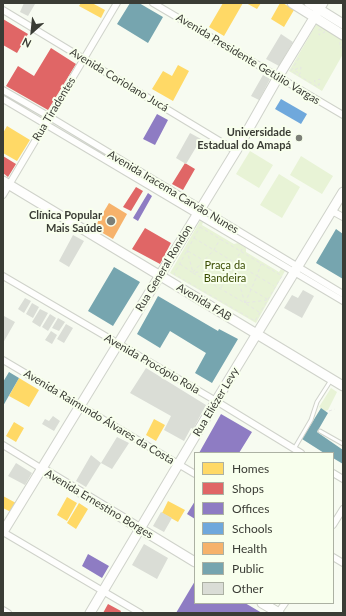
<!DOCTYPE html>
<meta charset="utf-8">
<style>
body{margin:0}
#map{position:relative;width:346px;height:616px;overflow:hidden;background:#f7fbf1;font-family:Lato,sans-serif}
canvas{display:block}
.frame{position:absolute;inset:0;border:4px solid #3a3c35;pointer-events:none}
.legend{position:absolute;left:194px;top:452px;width:140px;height:152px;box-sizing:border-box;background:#f8ffed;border:1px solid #acb1a3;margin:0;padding:5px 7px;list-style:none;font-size:12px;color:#3a3c35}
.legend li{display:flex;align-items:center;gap:8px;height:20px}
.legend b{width:20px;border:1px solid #acb1a3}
.north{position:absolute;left:12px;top:12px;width:40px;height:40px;-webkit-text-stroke:3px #f8ffed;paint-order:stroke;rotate:207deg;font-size:11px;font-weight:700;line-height:16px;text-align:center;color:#3a3c35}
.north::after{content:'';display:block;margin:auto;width:14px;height:18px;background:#3a3c35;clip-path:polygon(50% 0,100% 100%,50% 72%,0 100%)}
</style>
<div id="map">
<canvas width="346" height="616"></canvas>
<div class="frame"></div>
<ul class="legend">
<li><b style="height:11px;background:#ffd966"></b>Homes</li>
<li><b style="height:11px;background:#e06666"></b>Shops</li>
<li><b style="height:11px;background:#8e7cc3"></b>Offices</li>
<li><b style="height:11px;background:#6fa8dc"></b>Schools</li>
<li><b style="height:11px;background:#f6b26b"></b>Health</li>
<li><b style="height:11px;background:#76a5af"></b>Public</li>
<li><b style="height:11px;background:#daddd6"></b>Other</li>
</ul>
<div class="north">N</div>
</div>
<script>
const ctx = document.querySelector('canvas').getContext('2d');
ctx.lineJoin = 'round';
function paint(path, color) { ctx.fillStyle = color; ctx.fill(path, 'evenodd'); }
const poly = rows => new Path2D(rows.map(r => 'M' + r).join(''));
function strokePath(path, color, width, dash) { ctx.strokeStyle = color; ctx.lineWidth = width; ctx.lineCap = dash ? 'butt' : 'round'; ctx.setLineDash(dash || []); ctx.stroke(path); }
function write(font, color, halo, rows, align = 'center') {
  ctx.font = font + ' Lato,sans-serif'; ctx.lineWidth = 4; ctx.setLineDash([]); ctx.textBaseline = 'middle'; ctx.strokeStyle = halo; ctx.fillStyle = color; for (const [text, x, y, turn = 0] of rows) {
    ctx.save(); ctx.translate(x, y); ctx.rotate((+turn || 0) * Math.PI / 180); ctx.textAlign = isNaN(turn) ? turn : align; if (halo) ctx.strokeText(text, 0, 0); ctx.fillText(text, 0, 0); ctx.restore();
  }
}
const green = poly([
 [317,23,343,38,343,54,322,91,289,71],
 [250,151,273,165,259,188,236,174],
 [301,156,333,176,322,194,290,175],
 [279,174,300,187,282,218,260,205],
 [200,221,203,222,202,225,234,244,238,243,246,248,246,252,279,272,281,269,285,271,256,323,170,273],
 [331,388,337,392,328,410,325,411,319,407]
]);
const homes = poly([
 [81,3,92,3,105,10,101,18,79,6],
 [223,3,243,3,224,36,209,27],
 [246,3,261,3,257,9],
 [280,3,283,3,294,10,284,27,271,19],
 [178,65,189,71,173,101,152,89,163,71,172,76],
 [7,126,30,140,17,161,3,153,3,133],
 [19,378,39,390,29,407,9,396],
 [154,419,165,425,156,441,146,435],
 [14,422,24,428,16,442,6,436],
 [3,496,16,503,11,512,3,508],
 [67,497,77,503,67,521,57,515],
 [168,501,185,510,178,522,162,513],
 [79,503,88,509,76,529,67,523]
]);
const shops = poly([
 [3,19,28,34,17,53,3,45],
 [51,48,76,64,48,110,6,86,18,66,34,76],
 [3,156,16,164,8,177,3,173],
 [185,163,195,169,183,190,172,184],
 [136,187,143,191,131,211,123,207],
 [145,228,171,243,160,264,132,249],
 [108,604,121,611,120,613,103,613]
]);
const offices = poly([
 [157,114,168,120,155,145,143,139],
 [148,193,152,196,138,221,133,218],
 [221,414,252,432,239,453,199,453],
 [195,501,195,519,187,514],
 [88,554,109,566,102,578,82,566],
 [195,581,195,603,245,603,262,613,176,613]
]);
const schools = poly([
 [281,99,307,114,301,124,275,109]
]);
const health = poly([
 [109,203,127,214,113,239,94,228]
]);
const public = poly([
 [130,3,139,3,163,17,148,43,117,24],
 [336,229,343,234,343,279,316,263],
 [114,267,140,282,113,326,88,311],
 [158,296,218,331,219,329,238,339,212,383,195,373,206,353,170,331,160,348,137,334],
 [9,372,19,378,3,406,3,382],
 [321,408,328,413,317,432,343,450,343,464,333,458,333,453,324,453,302,439]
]);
const building = poly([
 [24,3,35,4,28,16,20,12],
 [281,34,293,42,279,66,266,59],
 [263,75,270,79,259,100,251,96],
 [190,133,201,139,186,164,176,158],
 [73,235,84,241,69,267,59,261],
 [303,290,314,296,302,318,284,308,292,295,298,298],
 [25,298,31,301,24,313,18,309],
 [32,303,39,307,33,318,26,314],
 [40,309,48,313,40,327,32,322],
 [50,314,56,318,48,331,42,327],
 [4,316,15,322,3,343,3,318],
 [58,318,65,322,59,331,52,328],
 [66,324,73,328,64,343,57,339],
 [51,331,57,335,52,344,45,340],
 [146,368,206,405,193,429,191,428,184,441,164,430,171,416,130,393],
 [53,416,60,421,54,431,42,424,45,419,49,421],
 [117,437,129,443,112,469,101,463,86,487,76,481,91,455,101,463],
 [16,463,32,473,25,485,8,476],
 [161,512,172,518,164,532,153,526],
 [144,544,168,558,157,579,132,565]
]);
const path = poly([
 [319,29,325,32,319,35,319,29],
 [340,42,340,48,343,46],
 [299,58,291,71,318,87,319,85,320,79,314,81,319,85],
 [299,75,300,74,301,67,294,70,300,74],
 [200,227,282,276,255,321,174,274,200,227],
 [194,238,257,276,261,264],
 [187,250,193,273,245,303],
 [188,251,267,299],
 [180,264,193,273,216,268],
 [193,272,214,250,220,239],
 [239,283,245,303],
 [221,288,242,249],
 [245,303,257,276,274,286],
 [259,312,245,303,267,300],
 [329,411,335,409]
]);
const lane = poly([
 [320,431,343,444],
 [294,449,311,420,317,402,331,380]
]);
const street = poly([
 [153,3,343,115],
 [3,10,236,151],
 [3,90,50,117,343,294],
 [3,99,343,301],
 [3,195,117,3],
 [332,211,343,217],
 [3,276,216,401,301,453],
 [3,360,195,474],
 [3,445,42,469],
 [333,473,343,479],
 [333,525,343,509],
 [3,532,140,613],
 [333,557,343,563],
 [3,610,8,613],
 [278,613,285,603]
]);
const secondary = poly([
 [292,3,343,35],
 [309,3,343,24],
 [3,181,343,386],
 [42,469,195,562],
 [3,532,236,151,278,77,323,3],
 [262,603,279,613],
 [90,613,216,401,343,192]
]);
const markers = [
 [299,138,4,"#7c7f77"],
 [111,221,5,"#7c7f77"]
];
const streetNames = [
 ["Avenida Presidente Getúlio Vargas",248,59,31],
 ["Avenida Coriolano Jucá",119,80,31],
 ["Rua Tiradentes",54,109,-59],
 ["Avenida Iracema Carvão Nunes",173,192,31],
 ["Rua General Rondon",164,268,-59],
 ["Avenida FAB",204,302,31],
 ["Avenida Procópio Rola",152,364,30],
 ["Rua Eliézer Levy",216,402,-59],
 ["Avenida Raimundo Álvares da Costa",99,417,31],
 ["Avenida Ernestino Borges",99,504,31]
];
const poiNames = [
 ["Universidade",291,132],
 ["Estadual do Amapá",291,145],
 ["Clínica Popular",102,215],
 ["Mais Saúde",102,228]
];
const parkNames = [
 ["Praça da",225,265],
 ["Bandeira",225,278]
];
paint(green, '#e8f3d6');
paint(homes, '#ffd966');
paint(shops, '#e06666');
paint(offices, '#8e7cc3');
paint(schools, '#6fa8dc');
paint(health, '#f6b26b');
paint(public, '#76a5af');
paint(building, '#daddd6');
strokePath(lane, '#cfd2ca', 5);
strokePath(street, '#cfd2ca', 8);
strokePath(secondary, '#cfd2ca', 11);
strokePath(path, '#e6e7e4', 1, [3, 3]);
strokePath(lane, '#fefefd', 3);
strokePath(street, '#fefefd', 6);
strokePath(secondary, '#fefefd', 9);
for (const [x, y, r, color] of markers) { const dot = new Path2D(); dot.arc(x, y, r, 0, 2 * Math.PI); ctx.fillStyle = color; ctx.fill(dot); strokePath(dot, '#f8ffed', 1.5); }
write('11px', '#3a3c35', '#f8ffed', streetNames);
write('bold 11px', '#3a3c35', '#f8ffed', poiNames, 'right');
write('11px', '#394c00', '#f8ffed', parkNames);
</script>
